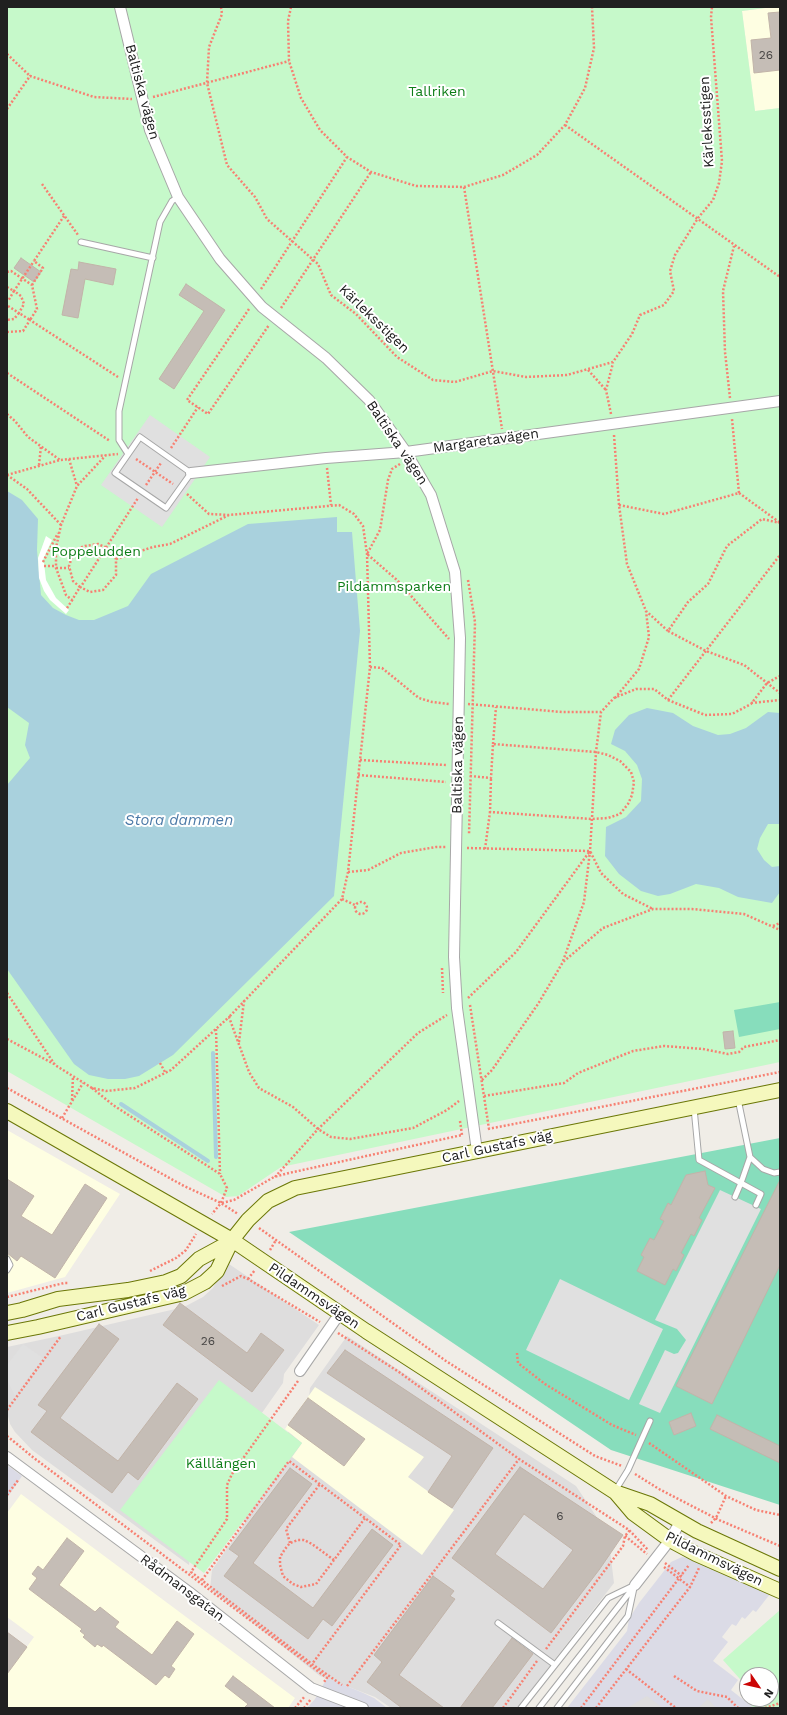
<!DOCTYPE html>
<meta charset="utf-8">
<style>
body{margin:0}
#map{position:relative;width:787px;height:1715px;overflow:hidden;background:#f0ede7;font-family:"Work Sans",sans-serif}
canvas{display:block}
.frame{position:absolute;inset:0;border:8px solid #202020;pointer-events:none}
.north{position:absolute;left:739px;top:1667px;width:40px;height:40px;box-sizing:border-box;background:#fff;border:1px solid #a6a6a6;border-radius:50%;rotate:124deg;font-size:11px;font-weight:700;line-height:16px;text-align:center;color:#202020}
.north::after{content:'';display:block;margin:auto;width:14px;height:18px;background:#cc0505;clip-path:polygon(50% 0,100% 100%,50% 72%,0 100%)}
</style>
<div id="map">
<canvas width="787" height="1715"></canvas>
<div class="frame"></div>
<div class="north">N</div>
</div>
<script>
const ctx = document.querySelector('canvas').getContext('2d');
ctx.lineJoin = 'round';
function paint(path, color) { ctx.fillStyle = color; ctx.fill(path, 'evenodd'); }
const poly = rows => new Path2D(rows.map(r => 'M' + r).join(''));
function strokePath(path, color, width, dash) { ctx.strokeStyle = color; ctx.lineWidth = width; ctx.lineCap = dash ? 'butt' : 'round'; ctx.setLineDash(dash || []); ctx.stroke(path); }
function write(font, color, halo, rows, align = 'center') {
  ctx.font = font + ' "Work Sans",sans-serif'; ctx.lineWidth = 4; ctx.setLineDash([]); ctx.textBaseline = 'middle'; ctx.strokeStyle = halo; ctx.fillStyle = color; for (const [text, x, y, turn = 0] of rows) {
    ctx.save(); ctx.translate(x, y); ctx.rotate((+turn || 0) * Math.PI / 180); ctx.textAlign = isNaN(turn) ? turn : align; if (halo) ctx.strokeText(text, 0, 0); ctx.fillText(text, 0, 0); ctx.restore();
  }
}
const residential = poly([
 [226,1262,319,1325,284,1374,283,1383,226,1464,191,1548,189,1565,47,1461,32,1450,15,1432,10,1424,7,1412,7,1347,59,1336,184,1307,203,1297,213,1288],
 [347,1336,576,1486,608,1534,614,1583,517,1708,391,1708,375,1697,320,1676,210,1589,212,1570,245,1523,245,1505,309,1397,310,1388],
 [644,1692,701,1694,724,1708,619,1708]
]);
const education = poly([
 [773,7,780,7,780,108,755,111,742,11],
 [7,1130,120,1194,65,1277,7,1293],
 [315,1387,424,1457,408,1477,454,1510,422,1555,292,1457,302,1443,285,1429],
 [21,1494,295,1698,288,1708,7,1708,7,1674,34,1637,7,1617,7,1513]
]);
const park = poly([
 [7,7,773,7,742,11,755,111,780,108,780,1062,281,1167,238,1196,226,1197,7,1071],
 [219,1380,302,1443,204,1573,120,1510],
 [780,1610,780,1708,754,1708,749,1704,760,1703,757,1699,771,1699,771,1675,747,1675,747,1687,723,1660]
]);
const pitch = poly([
 [780,1002,780,1029,739,1037,734,1010],
 [780,1138,780,1505,611,1450,289,1232]
]);
const parking = poly([
 [150,415,210,457,162,527,101,485],
 [720,1190,761,1209,660,1413,639,1404,665,1350,674,1354,678,1353,686,1340,677,1329,655,1320],
 [560,1279,663,1329,629,1400,526,1350],
 [23,1344,43,1358,15,1396,7,1380,7,1365]
]);
const plaza = poly([
 [7,1465,22,1476,7,1498],
 [682,1557,688,1558,770,1594,756,1612,753,1610,745,1619,742,1617,736,1626,732,1624,722,1637,728,1642,713,1661,738,1680,731,1690,754,1708,716,1708,708,1699,698,1708,663,1708,647,1696,627,1708,567,1708,627,1631,629,1619,639,1603,671,1562],
 [327,1678,361,1692,374,1698,387,1708,307,1708,315,1699]
]);
const water = poly([
 [7,491,22,500,38,519,37,550,41,595,53,608,66,615,79,620,94,620,128,606,151,574,248,524,337,517,337,532,352,532,360,631,334,896,173,1055,139,1076,125,1079,108,1079,89,1075,74,1064,7,969,7,785,30,758,25,745,29,723,7,707],
 [647,708,673,713,693,726,718,735,730,734,746,728,768,712,780,713,780,824,768,824,760,838,757,849,764,860,772,867,780,866,780,892,772,903,738,897,719,888,696,884,670,894,658,896,641,891,619,874,605,856,606,827,626,817,641,801,642,779,637,765,625,751,611,744,615,730,629,715]
]);
const pier = poly([
 [46,536,52,540,42,562,44,563,46,580,56,598,69,610,66,614,50,600,44,591,39,578,38,558]
]);
const stream = poly([
 [213,1053,216,1157],
 [121,1104,208,1161]
]);
const building = poly([
 [780,12,780,70,754,73,751,40,771,38,768,13,780,12],
 [21,258,41,272,34,282,14,268,21,258],
 [79,262,116,269,113,285,85,279,78,318,62,315,71,269,78,270,79,262],
 [186,284,225,310,174,389,159,379,204,311,179,295,186,284],
 [733,1031,735,1048,725,1049,723,1032,733,1031],
 [705,1171,708,1185,715,1188,699,1218,702,1220,694,1236,691,1234,681,1253,684,1255,676,1271,673,1269,665,1285,637,1271,644,1257,641,1255,650,1238,654,1240,664,1221,660,1219,668,1203,671,1205,686,1175,705,1171],
 [7,1179,34,1196,21,1216,52,1235,85,1184,107,1198,55,1278,21,1256,17,1261,7,1253,7,1179],
 [780,1180,780,1265,712,1404,676,1386,780,1180],
 [180,1303,247,1353,261,1333,284,1350,252,1392,163,1325,180,1303],
 [99,1324,119,1339,60,1418,118,1461,177,1383,198,1399,138,1480,128,1472,112,1493,31,1432,47,1411,38,1405,99,1324],
 [345,1350,493,1448,452,1508,428,1492,452,1456,327,1373,345,1350],
 [308,1398,365,1439,344,1466,288,1425,308,1398],
 [691,1413,696,1426,674,1435,669,1422,691,1413],
 [717,1415,780,1446,780,1463,710,1429,717,1415],
 [520,1467,623,1535,599,1570,551,1633,452,1558,520,1467],
 [524,1514,573,1550,543,1589,495,1554,524,1514],
 [290,1468,312,1484,253,1563,313,1608,372,1529,393,1545,332,1626,323,1619,308,1639,224,1576,239,1556,229,1549,290,1468],
 [67,1538,84,1551,59,1585,95,1612,100,1607,119,1622,115,1627,152,1655,177,1621,194,1634,171,1666,175,1669,169,1678,165,1675,156,1685,103,1645,102,1647,97,1644,95,1647,83,1637,85,1635,80,1631,82,1629,29,1589,37,1578,32,1574,38,1566,43,1570,67,1538],
 [433,1576,454,1591,450,1596,455,1599,399,1675,444,1708,402,1708,367,1682,382,1662,374,1655,433,1576],
 [7,1632,27,1647,7,1674,7,1632],
 [512,1638,533,1654,492,1708,460,1708,512,1638],
 [233,1676,275,1708,244,1708,248,1704,225,1686,233,1676]
]);
const path = poly([
 [221,7,222,14,209,47,207,83,227,165,255,197,267,219,318,264,331,295,356,314,397,357,433,380,455,382,493,371,526,377,567,375,613,362,632,334,640,315,664,305,674,291,670,271,675,255,698,218,713,200,719,183,722,161,711,17,712,7],
 [291,7,288,21,289,61,301,98,320,130,347,157,371,172,416,186,464,187,503,175,537,155,565,125,585,88,594,48,592,7],
 [7,54,30,76],
 [153,97,289,61],
 [7,109,30,76,94,97,132,99],
 [565,125,780,277],
 [42,184,78,235],
 [464,187,502,429],
 [7,272,11,271,32,285,37,309,30,320,19,313,14,319,7,320],
 [32,285,43,268,34,261,64,216],
 [7,287,14,291,8,301],
 [261,289,347,157],
 [8,306,19,313,24,304,21,296,14,291,34,261],
 [281,308,371,172],
 [249,309,187,400,208,414,269,325],
 [7,332,23,331,30,320,118,377],
 [588,370,606,390],
 [7,373,110,441],
 [730,398,725,352,723,291,734,246],
 [7,414,15,421,28,437,60,460],
 [611,414,606,390,613,363],
 [614,435,619,505,627,564,646,611,668,631,688,602,708,584,727,546,762,519,780,523],
 [171,448,198,407],
 [69,459,77,486],
 [136,459,173,484],
 [400,464,392,469,388,480,380,530,367,554,397,580,449,639],
 [39,465,41,446],
 [327,468,331,505],
 [7,475,60,460,118,454],
 [7,475,27,489,61,525],
 [146,485,161,463],
 [739,493,779,522],
 [187,494,209,514,229,515,339,505,354,514,363,526,367,554,370,667,348,872,342,899,229,1017],
 [619,505,664,514,739,493,732,419],
 [116,559,153,547,170,544,229,515],
 [43,562,58,533],
 [44,566,56,566],
 [56,568,69,568],
 [468,580,475,622,469,835],
 [80,587,73,581,69,566,72,557,77,549,85,546,98,544,105,547,112,553,116,559,116,575,103,590,90,592,80,587,72,600,66,595,56,568,56,548,61,525,77,486,106,455],
 [80,588,138,498],
 [67,608,73,599],
 [668,631,706,651,744,665,780,693],
 [370,667,382,668,419,698,432,702,449,704],
 [615,698,639,669,649,637,646,611],
 [668,700,780,555],
 [751,703,780,700],
 [468,704,562,712,601,712,614,698,636,689,654,689,668,700,705,715,732,714,751,704,767,683,780,676],
 [493,744,496,707],
 [360,760,446,765],
 [358,775,446,782],
 [470,776,491,778,493,744,596,752,608,755,620,761,631,772,634,782,632,795,628,804,620,814,608,818,592,819,490,812,491,778],
 [467,848,590,851,601,873,623,894,653,909],
 [485,849,490,812],
 [348,872,368,870,401,853,436,847,446,847],
 [342,899,355,905],
 '355 908a6 6 0 1 1 12 0a6 6 0 1 1-12 0Z',
 [773,926,780,923],
 [563,961,584,902,590,851,596,752,601,712],
 [442,968,443,993],
 [7,993,55,1065,92,1088,106,1091,135,1088,171,1070,229,1017,249,1072,259,1088,293,1107,318,1129,331,1137,350,1139,413,1128,447,1110,459,1101],
 [468,998,516,952,590,851],
 [470,1005,489,1129],
 [216,1029,220,1174],
 [7,1039,54,1064],
 [239,1042,244,1001],
 [160,1063,165,1072],
 [482,1080,492,1070,538,1004,563,962,603,928,653,909,692,909,744,914,780,930],
 [7,1088,184,1186,221,1203,238,1214],
 [92,1088,113,1105,220,1174,227,1188,221,1203,212,1214],
 [484,1096,564,1083,578,1073,633,1051,664,1046,703,1049,728,1054,739,1052,744,1047,780,1040],
 [72,1100,73,1076],
 [62,1118,83,1083],
 [460,1121,462,1135],
 [488,1129,780,1072],
 [275,1177,318,1129,418,1033,447,1015],
 [222,1203,234,1200,274,1177,289,1173,462,1135],
 [259,1228,446,1361,595,1456,622,1466],
 [270,1250,276,1240],
 [150,1271,176,1258,186,1250,196,1234],
 [248,1279,255,1270],
 [222,1286,241,1276,248,1279,320,1322],
 [7,1297,64,1283,69,1283],
 [338,1333,399,1372,519,1459,629,1530,648,1550],
 [517,1353,518,1363,545,1384,612,1425,636,1435],
 [298,1381,232,1474,227,1485,227,1519,191,1572,312,1664,342,1685],
 [7,1410,61,1336],
 [7,1436,34,1458,327,1678,324,1682],
 [649,1443,726,1496,756,1510,780,1515],
 [635,1474,659,1489,719,1520,780,1546],
 [7,1495,19,1479],
 [711,1523,716,1518,726,1496],
 [625,1536,647,1554],
 [290,1543,286,1529,320,1484],
 [334,1560,312,1544,304,1540,298,1540,290,1543,285,1549,280,1557,280,1565,283,1576,293,1584,301,1587,316,1584,334,1560,365,1518],
 [665,1563,682,1576],
 [664,1567,690,1587],
 [202,1580,289,1461,401,1545,312,1664],
 [546,1649,623,1546,625,1536,630,1530],
 [626,1669,676,1708],
 [674,1676,697,1691,727,1697,738,1708],
 [347,1686,519,1459],
 [295,1708,305,1696],
 [304,1708,311,1699],
 [503,1708,537,1661],
 [581,1708,689,1565],
 [596,1708,690,1587,699,1568],
 [765,1708,780,1703]
]);
const lane = poly([
 [81,242,153,258],
 [140,437,191,473,166,508,115,473,140,437],
 [128,454,119,440,119,411,160,222,172,201,178,197],
 [694,1108,699,1160,761,1194,756,1205],
 [750,1157,763,1169,774,1173,780,1172],
 [735,1197,741,1183,750,1157,738,1099],
 [7,1259,10,1265,7,1270],
 [615,1491,628,1470,650,1421],
 [498,1623,555,1665],
 [521,1708,608,1598,635,1585],
 [539,1708,633,1588],
 [557,1708,628,1616,634,1588]
]);
const street = poly([
 [120,7,150,130,178,197,220,259,262,307,326,358,369,400,406,452,431,495,455,572,460,638,454,957,457,1008,477,1151],
 [191,473,326,458,406,452,780,401],
 [300,1371,340,1313],
 [7,1457,189,1592,311,1688,363,1708],
 [635,1585,670,1540,680,1522]
]);
const secondary = poly([
 [7,1111,232,1240,366,1331,615,1492,650,1504,697,1531,780,1569],
 [7,1313,22,1310,58,1299,128,1290,166,1282,181,1276,199,1259,232,1241],
 [7,1333,38,1327,184,1293,205,1282,217,1271,232,1240,248,1220,268,1201,295,1188,780,1090],
 [616,1493,633,1513,670,1540,696,1554,780,1591]
]);
const numberNames = [
 ["26",766,55],
 ["26",208,1341],
 ["6",560,1516]
];
const streetNames = [
 ["Baltiska vägen",142,92,75],
 ["Kärleksstigen",707,122,-93],
 ["Kärleksstigen",374,319,44],
 ["Margaretavägen",486,441,-8],
 ["Baltiska vägen",397,443,56],
 ["Baltiska vägen",458,765,-89],
 ["Carl Gustafs väg",497,1147,-12],
 ["Pildammsvägen",314,1296,34],
 ["Carl Gustafs väg",131,1304,-14],
 ["Pildammsvägen",714,1559,26],
 ["Rådmansgatan",182,1588,37]
];
const parkNames = [
 ["Tallriken",437,92],
 ["Poppeludden",96,552],
 ["Pildammsparken",394,587],
 ["Källlängen",221,1464]
];
const waterNames = [
 ["Stora dammen",179,821]
];
paint(residential, '#dedddd');
paint(education, '#fefee2');
paint(park, '#c6f9ca');
paint(pitch, '#87ddbc');
paint(parking, '#e0e0e0');
paint(plaza, '#dbdbe6');
paint(water, '#a9d1dd');
paint(pier, '#fff');
strokePath(stream, '#a9d1dd', 4);
paint(building, '#c5bdb6');
strokePath(building, '#c2b4a9', 1);
strokePath(lane, '#a7a7a7', 7);
strokePath(street, '#a7a7a7', 12);
strokePath(secondary, '#6b7707', 16);
strokePath(path, '#f78072', 2.5, [2, 2]);
strokePath(lane, '#fff', 5);
strokePath(street, '#fff', 10);
strokePath(secondary, '#f5f8bd', 14);
write('12px', '#494746', null, numberNames);
write('14px', '#202020', '#fff', streetNames);
write('14px', '#0e7e18', '#fff', parkNames);
write('italic 15px', '#4b79a7', '#fff', waterNames);
</script>
